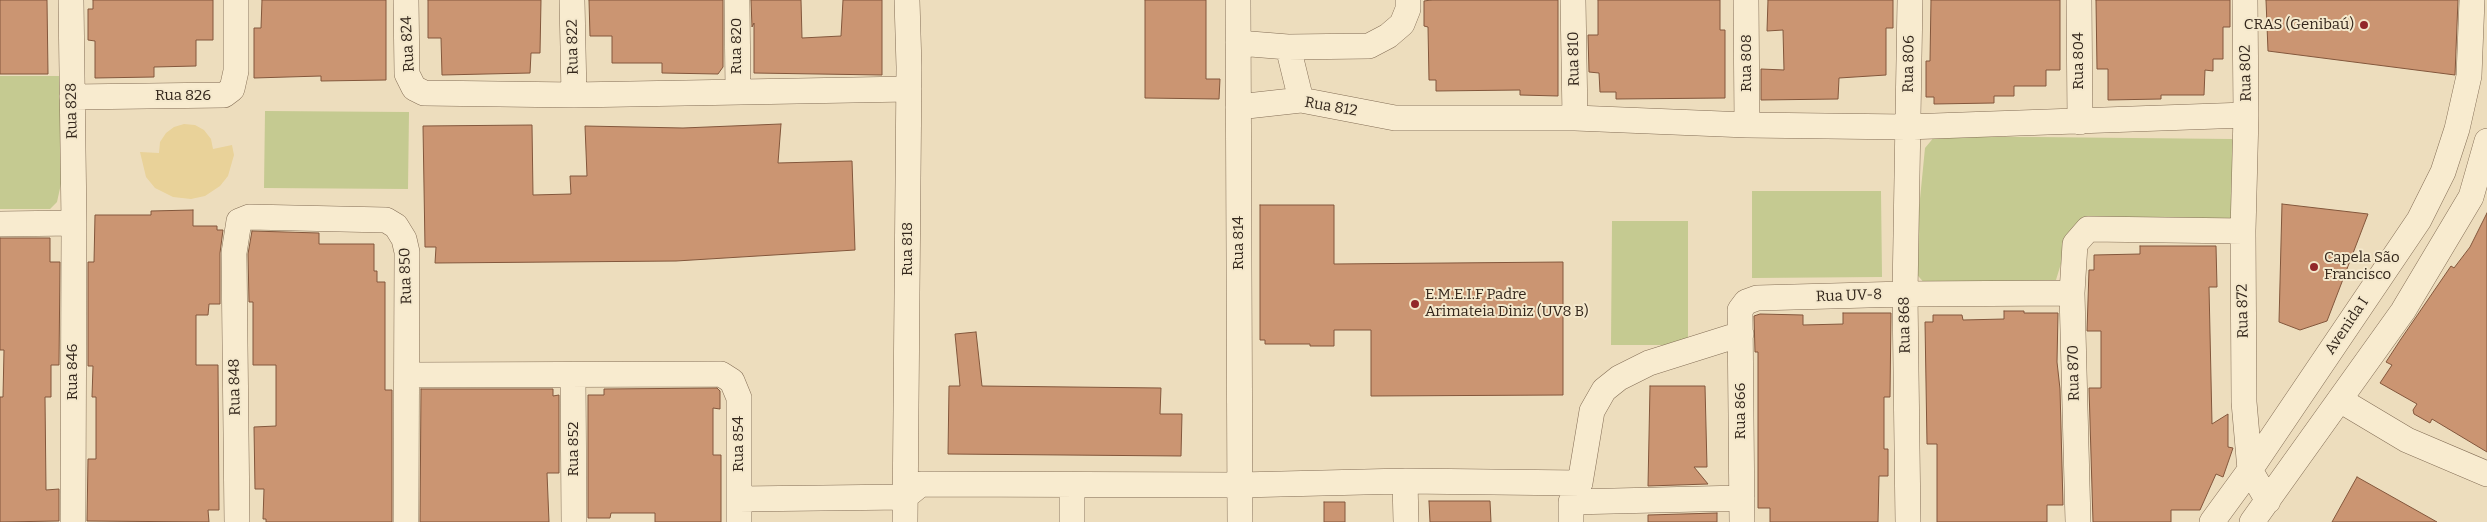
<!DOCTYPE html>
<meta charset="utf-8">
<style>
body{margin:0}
canvas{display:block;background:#edddbd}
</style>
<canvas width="2487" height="522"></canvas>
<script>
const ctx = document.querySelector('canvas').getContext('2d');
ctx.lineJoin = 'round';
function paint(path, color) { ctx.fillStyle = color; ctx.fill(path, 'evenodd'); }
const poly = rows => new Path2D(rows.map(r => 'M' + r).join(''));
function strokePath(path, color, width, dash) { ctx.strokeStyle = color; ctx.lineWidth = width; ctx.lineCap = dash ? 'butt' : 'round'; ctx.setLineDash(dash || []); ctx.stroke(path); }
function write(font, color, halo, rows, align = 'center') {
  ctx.font = font + ' Bitter,serif'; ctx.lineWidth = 4; ctx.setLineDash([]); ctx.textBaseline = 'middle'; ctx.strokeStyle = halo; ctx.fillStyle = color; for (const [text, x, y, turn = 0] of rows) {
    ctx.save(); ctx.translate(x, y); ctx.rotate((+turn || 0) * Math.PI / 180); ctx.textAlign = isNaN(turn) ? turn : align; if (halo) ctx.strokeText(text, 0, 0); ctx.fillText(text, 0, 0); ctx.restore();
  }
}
const green = poly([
 [0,76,60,76,62,179,57,202,50,209,0,209],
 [265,111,409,112,408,189,264,188],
 [1935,136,2232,139,2241,154,2242,215,2228,226,2069,237,2056,280,1926,285,1913,270,1925,148],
 [1752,191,1881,191,1882,277,1752,278],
 [1612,221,1688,221,1688,345,1611,345]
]);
const sand = poly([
 [184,124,195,125,204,130,211,139,213,149,232,145,234,155,228,176,220,186,205,196,191,199,173,197,155,188,146,177,140,152,159,153,160,142,166,133,174,127]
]);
const building = poly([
 [0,0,47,0,48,74,0,74,0,0],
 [93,0,213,0,213,40,196,40,196,66,154,67,154,77,95,78,95,41,88,40,88,9,93,9,93,0],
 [262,0,386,0,386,80,321,81,321,76,254,78,254,28,261,28,262,0],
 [428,0,541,0,540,53,531,53,530,73,442,75,441,38,428,38,428,0],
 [589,0,723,0,723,67,718,74,662,73,662,63,612,63,612,36,590,36,589,0],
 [751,0,801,0,802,38,841,36,843,0,882,0,882,75,754,73,754,23,752,27,751,0],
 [1145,0,1206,0,1206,79,1220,79,1219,99,1145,98,1145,0],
 [1431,0,1558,0,1558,96,1520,95,1520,90,1436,91,1436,80,1429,80,1428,27,1424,26,1424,1,1431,0],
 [1598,0,1720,0,1720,30,1725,30,1725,98,1616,99,1616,92,1600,92,1599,73,1589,72,1588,35,1598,35,1598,0],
 [1768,0,1893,0,1893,28,1886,28,1886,75,1839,78,1838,99,1761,100,1761,69,1784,70,1783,30,1767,31,1768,0],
 [1931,0,2060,0,2060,70,2046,70,2046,86,2014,86,2014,96,1994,96,1994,103,1934,104,1934,97,1926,97,1926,61,1930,61,1931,0],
 [2096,0,2230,0,2230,27,2223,27,2223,59,2213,59,2213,71,2205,70,2204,95,2161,95,2161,99,2108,100,2108,69,2097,69,2096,0],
 [2266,0,2458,0,2455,75,2268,51,2266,0],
 [781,124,778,163,852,161,855,250,676,261,435,263,436,247,425,247,423,126,532,125,533,195,571,194,570,176,587,176,585,126,683,128,781,124],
 [2282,204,2368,214,2327,321,2300,330,2279,322,2282,204],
 [1260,205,1334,205,1334,264,1563,262,1563,395,1371,396,1371,330,1334,330,1334,346,1310,346,1310,344,1265,344,1265,340,1260,340,1260,205],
 [193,210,193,226,217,226,217,230,223,230,220,253,220,304,209,304,208,315,196,315,196,365,218,365,219,510,208,510,209,522,87,521,88,459,96,459,96,397,92,397,93,366,88,366,88,262,94,262,95,215,151,215,151,211,193,210],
 [2487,213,2487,452,2432,419,2430,423,2414,414,2413,410,2417,404,2380,383,2392,365,2386,362,2401,339,2451,266,2454,268,2470,247,2487,213],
 [252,231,319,233,319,244,374,244,374,271,377,271,377,282,385,282,385,390,392,390,392,522,266,522,266,519,263,519,264,489,255,489,254,427,276,426,276,365,253,365,253,302,249,302,248,254,252,231],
 [0,238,50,238,50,262,60,262,59,365,51,365,51,397,45,397,46,490,59,489,59,521,0,522,0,397,3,397,4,350,0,350,0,238],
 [2140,246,2216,246,2217,287,2209,287,2212,424,2228,414,2228,447,2233,448,2223,477,2216,474,2200,510,2171,510,2171,522,2093,522,2089,388,2101,388,2101,331,2087,331,2089,270,2094,270,2094,255,2140,254,2140,246],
 [2004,311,2024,311,2024,313,2058,313,2057,362,2060,389,2063,505,2047,505,2047,522,1937,522,1937,444,1927,444,1925,322,1933,322,1933,315,1962,315,1963,320,2004,319,2004,311],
 [1843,313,1891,313,1890,397,1884,397,1884,449,1888,449,1888,476,1879,476,1878,522,1770,522,1770,508,1758,508,1758,352,1755,352,1754,316,1760,314,1803,315,1803,325,1843,324,1843,313],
 [976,332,982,386,1161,388,1160,414,1182,414,1181,456,948,454,949,386,960,386,955,334,976,332],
 [1650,386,1705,386,1707,467,1694,467,1708,484,1648,486,1650,386],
 [717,388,720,391,720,409,713,408,713,455,721,455,721,522,655,522,655,513,611,513,610,518,588,518,588,395,604,395,604,389,717,388],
 [421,389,553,389,553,396,559,395,559,473,547,473,549,522,420,522,421,389],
 [2357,477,2437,522,2332,522,2357,477],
 [1429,501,1490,501,1491,522,1430,522,1429,501],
 [1324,502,1345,502,1345,522,1324,522,1324,502],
 [1717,513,1717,522,1648,522,1648,515,1717,513]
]);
const minor = poly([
 [71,0,74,223,73,522],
 [406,0,407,74,414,88,424,93,574,95,909,89],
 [572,0,574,95],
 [737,0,738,92],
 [1238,0,1240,522],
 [1573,0,1575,118],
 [1746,0,1747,125],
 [2079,0,2080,122],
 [2245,0,2246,115,2243,231,2244,402,2250,470,2268,501],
 [1238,43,1288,47,1369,46,1388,36,1402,24,1408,9,1408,0],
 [1288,47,1301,100],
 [72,97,224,95,232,89,236,71,236,0],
 [1238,107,1301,100,1395,118,1575,118,1747,125,1906,127,2246,115],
 [0,224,74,223],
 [407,375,721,374,732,381,739,398,739,522],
 [573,375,574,522],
 [2340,400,2407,440,2487,474],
 [1405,481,1406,522],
 [1072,485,1072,522],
 [739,499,905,497,921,484,1240,485,1405,481,1580,483],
 [1571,502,1742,498],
 [237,522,234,253,239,221,249,217,386,220,396,226,404,239,407,252,406,522],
 [905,522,909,67,907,0],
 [1571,522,1571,502,1580,483,1592,411,1604,390,1619,378,1649,363,1741,334],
 [1742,522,1740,310,1746,302,1757,298,1905,294,2072,293],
 [1908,522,1905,294,1910,0],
 [2078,522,2072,293,2075,244,2088,229,2243,231],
 [2212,522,2250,470,2419,220,2443,172,2457,129,2469,76,2472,0],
 [2252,522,2403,311,2471,197,2487,141]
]);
const markers = [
 [2364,25,5,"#92272a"],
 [2314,267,5,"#92272a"],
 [1415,304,5,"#92272a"]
];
const poiNames = [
 ["CRAS (Genibaú)",2354,25,"right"],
 ["Capela São",2324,258],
 ["Francisco",2324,275],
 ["E.M.E.I.F Padre",1425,295],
 ["Arimateia Diniz (UV8 B)",1425,312]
];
const streetNames = [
 ["Rua 824",408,44,-93],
 ["Rua 820",737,46,-90],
 ["Rua 822",573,47,-91],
 ["Rua 810",1574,59,-91],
 ["Rua 804",2079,61,-90],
 ["Rua 808",1747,63,-90],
 ["Rua 806",1909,64,-89],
 ["Rua 802",2246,73,-91],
 ["Rua 826",183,96],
 ["Rua 812",1331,107,10],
 ["Rua 828",72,111,-91],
 ["Rua 814",1239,243,-90],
 ["Rua 818",908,249,-90],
 ["Rua 850",406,276,-92],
 ["Rua UV-8",1849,296,-2],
 ["Rua 872",2243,311,-91],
 ["Rua 868",1905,325,-91],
 ["Avenida I",2347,326,-56],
 ["Rua 846",73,372,-90],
 ["Rua 870",2074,373,-91],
 ["Rua 848",235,387,-91],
 ["Rua 866",1741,411,-90],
 ["Rua 854",739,444,-90],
 ["Rua 852",574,449,-90]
];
paint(green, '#c5ca91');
paint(sand, '#e9d299');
paint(building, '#cb9572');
strokePath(building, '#83573c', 1);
strokePath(minor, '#846e56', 26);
strokePath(minor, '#f8ebcf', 25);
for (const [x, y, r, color] of markers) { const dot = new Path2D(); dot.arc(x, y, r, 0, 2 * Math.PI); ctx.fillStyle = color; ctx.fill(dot); strokePath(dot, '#f4e8cc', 2); }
write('15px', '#33261b', '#f4e8cc', poiNames, 'left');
write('15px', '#33261b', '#f4e8cc', streetNames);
</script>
